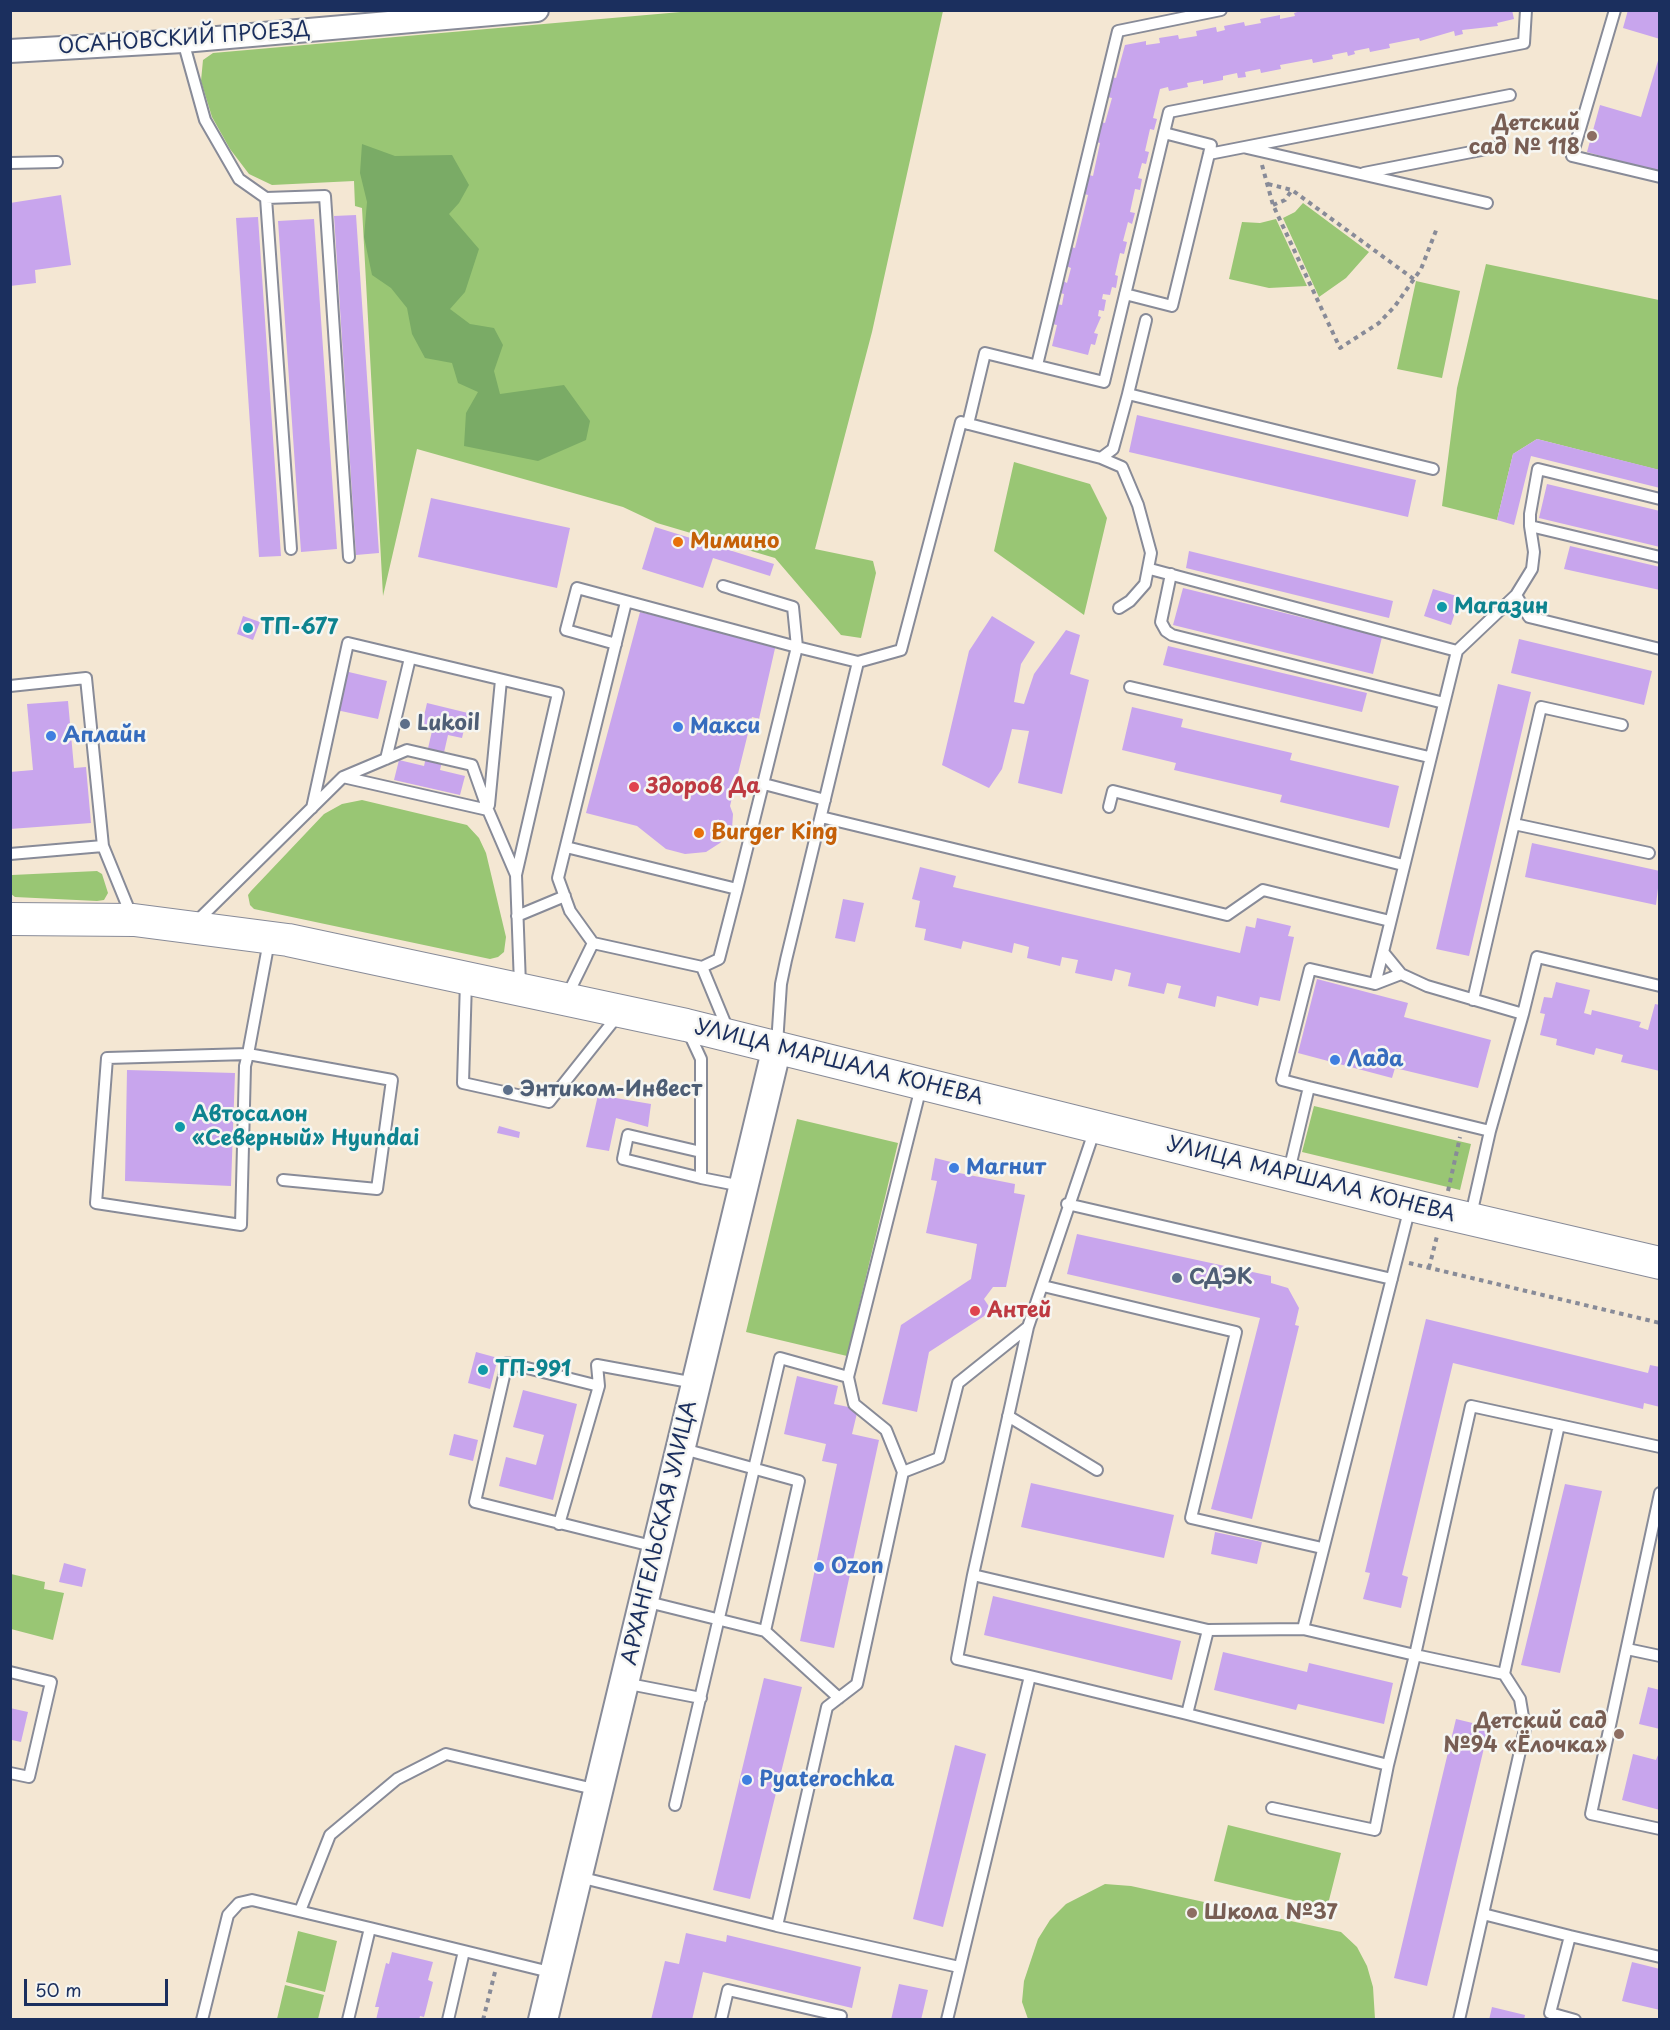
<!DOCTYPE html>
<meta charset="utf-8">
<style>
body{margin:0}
#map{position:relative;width:1670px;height:2030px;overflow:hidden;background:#f4e7d3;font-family:"Playpen Sans",sans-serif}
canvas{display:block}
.frame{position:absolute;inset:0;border:12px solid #1b2f5e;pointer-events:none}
.scale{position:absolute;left:24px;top:1979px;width:144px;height:27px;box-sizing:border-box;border:3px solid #1b2f5e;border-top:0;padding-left:8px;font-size:18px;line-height:21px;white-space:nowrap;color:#1b2f5e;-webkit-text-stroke:4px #f6f6f2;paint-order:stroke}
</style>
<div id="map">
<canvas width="1670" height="2030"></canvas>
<div class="frame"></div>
<div class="scale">50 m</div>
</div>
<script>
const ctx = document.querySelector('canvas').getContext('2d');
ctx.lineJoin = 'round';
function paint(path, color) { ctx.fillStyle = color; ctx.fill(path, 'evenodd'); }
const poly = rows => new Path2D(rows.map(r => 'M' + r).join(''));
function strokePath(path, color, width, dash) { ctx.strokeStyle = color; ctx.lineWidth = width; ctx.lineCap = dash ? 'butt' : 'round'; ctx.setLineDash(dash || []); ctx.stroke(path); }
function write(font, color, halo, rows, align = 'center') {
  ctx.font = font + ' "Playpen Sans",sans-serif'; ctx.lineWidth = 5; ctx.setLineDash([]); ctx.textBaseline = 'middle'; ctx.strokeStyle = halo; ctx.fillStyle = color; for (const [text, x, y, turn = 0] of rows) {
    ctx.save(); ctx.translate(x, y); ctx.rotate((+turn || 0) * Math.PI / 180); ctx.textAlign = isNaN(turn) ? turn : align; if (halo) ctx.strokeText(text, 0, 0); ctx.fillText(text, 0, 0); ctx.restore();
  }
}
const green = poly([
 [692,11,943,11,872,332,815,549,873,561,876,573,861,638,841,635,775,558,657,523,623,507,417,449,383,596,362,208,355,206,354,181,272,185,249,174,230,149,212,117,201,81,203,60,213,53],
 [1303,203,1369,252,1346,278,1319,297,1283,218,1295,212],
 [1276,219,1307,286,1269,288,1229,279,1242,222,1260,223],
 [1486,264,1659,300,1659,470,1537,439,1513,454,1497,520,1442,506,1457,388],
 [1416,281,1460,291,1442,378,1397,369],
 [1014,462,1090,484,1107,518,1084,615,994,551],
 [362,800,467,825,479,838,486,853,506,937,504,952,498,957,490,959,254,909,250,905,248,895,251,891,324,814,342,804],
 [10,871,12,875,97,871,102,874,108,893,104,900,97,901,15,897,11,894],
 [1314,1106,1471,1144,1460,1190,1302,1152],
 [797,1119,898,1143,847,1356,746,1332],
 [11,1574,45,1582,44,1589,64,1593,53,1640,11,1629],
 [1228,1825,1341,1853,1327,1908,1214,1881],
 [1105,1884,1131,1886,1341,1932,1357,1947,1367,1966,1373,1987,1375,2019,1028,2019,1022,2002,1024,1981,1038,1939,1050,1920,1066,1904],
 [298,1931,337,1941,325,1992,286,1982],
 [285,1985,324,1995,318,2019,277,2019]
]);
const forest = poly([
 [362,144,395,156,452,155,469,185,459,203,449,214,479,249,465,292,450,309,470,324,494,328,503,345,494,371,500,394,564,385,590,421,586,440,538,461,464,446,466,413,478,392,458,383,452,363,425,358,412,334,407,308,391,288,372,275,364,237,367,202,360,173]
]);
const building = poly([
 [1304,10,1512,10,1514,19,1497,23,1498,26,1462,30,1463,34,1455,36,1454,31,1420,41,1419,38,1389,44,1390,48,1370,52,1369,48,1354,51,1355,54,1348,56,1347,52,1332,55,1333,59,1313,63,1312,59,1280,65,1281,69,1261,73,1260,69,1245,72,1246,77,1238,78,1237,73,1223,76,1223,80,1203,84,1203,80,1187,83,1188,87,1169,91,1168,87,1160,89,1153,118,1157,119,1154,130,1150,129,1145,151,1149,152,1146,164,1142,163,1138,178,1142,179,1140,190,1135,189,1130,212,1135,213,1132,224,1128,222,1123,241,1127,242,1124,254,1120,253,1115,275,1118,276,1116,288,1112,287,1110,295,1103,294,1102,299,1106,300,1104,311,1099,310,1098,316,1101,317,1094,333,1098,334,1095,345,1091,344,1088,355,1052,346,1057,325,1052,324,1057,304,1062,305,1064,294,1060,293,1063,281,1067,283,1071,268,1066,266,1071,247,1075,248,1088,195,1084,194,1089,175,1093,176,1100,143,1096,142,1101,122,1105,123,1112,98,1107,97,1112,77,1116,78,1125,45,1146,41,1146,45,1160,43,1159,38,1178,35,1179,39,1197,36,1196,31,1216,27,1217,32,1225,30,1224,26,1244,22,1245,26,1261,23,1260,19,1280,15,1280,19,1295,16,1294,13],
 [1628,10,1660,10,1660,39,1623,28],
 [1660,54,1660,173,1587,152,1600,105,1641,117],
 [61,195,71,265,35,270,36,283,10,286,10,203],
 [356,215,379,553,356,555,334,216],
 [258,217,281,556,259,557,236,218],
 [314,219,337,549,301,552,278,221],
 [1137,415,1416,480,1408,517,1129,452],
 [1537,439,1660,470,1660,488,1531,456,1514,525,1497,520,1513,454],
 [1547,484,1660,511,1660,547,1539,518],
 [431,498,570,528,557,588,418,557],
 [655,527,774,564,770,576,713,558,703,588,642,569],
 [1570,546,1660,567,1660,590,1564,569],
 [1189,551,1393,601,1389,618,1186,568],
 [1183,588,1382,637,1373,674,1173,625],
 [1433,589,1460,597,1451,625,1424,616],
 [640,612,776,644,759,719,752,717,730,806,733,814,732,829,720,843,706,852,685,854,666,849,637,826,586,813],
 [243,616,260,622,253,640,237,634],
 [992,616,1035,642,1021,664,1014,702,1024,704,1034,674,1066,630,1080,635,1070,674,1089,680,1062,794,1018,783,1029,731,1012,729,1002,769,989,788,942,765,969,651],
 [1519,639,1652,671,1644,705,1511,673],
 [1168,646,1367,693,1362,712,1163,665],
 [336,669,387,681,378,719,327,708],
 [1498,684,1531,692,1469,956,1436,949],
 [68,701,74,768,86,767,91,823,10,829,10,772,33,770,27,704],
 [427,703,468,713,462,738,448,735,440,770,465,776,460,795,394,780,399,760,424,766,432,731,421,729],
 [1132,707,1183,719,1181,727,1292,753,1290,760,1399,786,1389,828,1280,802,1282,795,1174,770,1176,763,1122,750],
 [1532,843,1660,871,1656,905,1525,877],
 [920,867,956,876,953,887,1240,953,1246,926,1255,928,1257,918,1291,926,1288,936,1294,937,1280,1001,1260,997,1258,1006,1217,996,1215,1007,1178,998,1181,986,1167,983,1164,994,1128,986,1131,973,1115,969,1112,981,1075,973,1078,960,1062,957,1060,966,1027,958,1029,947,1014,943,1012,953,963,941,961,949,924,940,926,929,915,927,920,901,912,899],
 [843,899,864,903,855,942,835,938],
 [1317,979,1408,1003,1404,1017,1491,1040,1478,1088,1395,1068,1392,1078,1298,1053],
 [1556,982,1590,990,1584,1013,1591,1015,1592,1010,1641,1022,1639,1027,1648,1030,1655,1004,1660,1005,1660,1071,1621,1062,1623,1055,1596,1048,1594,1055,1556,1045,1557,1039,1540,1035,1545,1014,1540,1013,1544,997,1552,998],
 [127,1070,235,1073,231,1186,125,1181],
 [598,1095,651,1104,648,1127,616,1118,609,1151,586,1147],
 [499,1126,520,1132,519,1138,497,1133],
 [935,1158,951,1162,949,1171,1015,1184,1014,1193,1025,1195,1006,1287,993,1287,984,1299,992,1311,929,1352,917,1412,882,1404,901,1325,971,1279,977,1244,926,1233,937,1181,931,1180],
 [1077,1234,1271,1276,1271,1283,1288,1288,1299,1308,1295,1325,1299,1326,1252,1519,1211,1509,1260,1318,1067,1274],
 [1426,1319,1648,1373,1650,1365,1660,1367,1660,1407,1644,1403,1643,1409,1453,1363,1402,1575,1408,1577,1401,1608,1363,1599,1370,1573,1365,1572],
 [476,1352,498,1358,490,1389,468,1383],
 [797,1376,838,1386,834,1404,858,1409,852,1434,879,1440,834,1648,800,1641,837,1464,822,1461,826,1444,784,1434],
 [523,1390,577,1404,553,1500,499,1486,506,1457,536,1465,544,1435,513,1427],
 [454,1434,478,1440,473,1461,449,1455],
 [1031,1483,1174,1515,1164,1558,1021,1527],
 [1565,1484,1602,1491,1560,1673,1521,1665],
 [1215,1532,1262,1542,1257,1564,1211,1554],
 [64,1563,86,1569,82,1587,59,1582],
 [993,1596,1181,1641,1172,1680,984,1635],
 [1223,1652,1307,1672,1309,1663,1393,1683,1384,1724,1298,1704,1296,1710,1214,1690],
 [764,1678,802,1687,750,1899,713,1890],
 [1648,1687,1660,1690,1660,1729,1639,1724],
 [10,1708,28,1712,21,1742,12,1740,12,1744],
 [1456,1719,1489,1727,1427,1986,1394,1978],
 [955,1745,986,1754,943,1927,913,1919],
 [1660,1750,1660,1810,1622,1800,1633,1754,1656,1760],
 [686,1933,726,1942,727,1935,861,1967,852,2008,703,1972,692,2020,651,2020,665,1961,679,1964],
 [392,1952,433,1962,428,1980,433,1982,424,2017,420,2016,419,2020,376,2020,379,2007,375,2007,386,1963,389,1964],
 [1632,1962,1660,1969,1660,2010,1622,2001],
 [899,1984,928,1990,921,2020,891,2020],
 [1492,2007,1525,2015,1524,2020,1489,2020]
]);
const path = poly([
 [1262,165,1273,205,1340,348,1379,323,1395,306,1421,269,1437,228],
 [1268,184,1292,190,1415,280],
 [1273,205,1285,200,1292,190],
 [1448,1191,1460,1137],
 [1409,1263,1660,1323],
 [1429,1268,1437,1236],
 [483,2020,495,1972]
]);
const service = poly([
 [1615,10,1572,156,1660,177],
 [183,41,205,120,239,179,266,198,325,196,349,557],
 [1247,148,1487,203],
 [1209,154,1510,95],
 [10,163,57,162],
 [1364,173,1502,146],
 [266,198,291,549],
 [1125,294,1172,306,1209,154,1211,145,1164,133],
 [1037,365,1118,31,1221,10],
 [1128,394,1146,320],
 [968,424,985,353,1104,382,1169,112,1524,43,1526,10],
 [1101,458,1113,449,1128,394,1433,469],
 [1660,499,1538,469,1530,514,1530,526,1660,557],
 [1150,569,1457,651],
 [1171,574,1161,622,1166,631,1172,635,1444,703],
 [1516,595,1529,617,1660,649],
 [626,602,558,878,570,911,593,943,702,967,719,959,737,889],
 [616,644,566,630,577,588,797,647,793,607,723,586],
 [858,662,901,650,961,422,1101,458,1122,467,1138,505,1151,553,1145,584,1130,601,1119,608],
 [10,686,86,678,103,846,132,917],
 [1130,687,1429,757],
 [386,759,410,658],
 [343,777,407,750,472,765,488,810],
 [764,784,825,800],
 [489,805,501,680],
 [1109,807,1113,791,1403,865],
 [312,808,348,643,558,693,516,875],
 [821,817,1227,915,1263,890,1390,921],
 [1514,824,1649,853],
 [566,847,737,889,797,647,858,662,786,960,781,984,777,1044],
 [10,854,103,846],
 [517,916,565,896],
 [196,922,343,777,488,810,516,875,520,985],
 [269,941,248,1054,245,1066,241,1225,96,1203,107,1058,248,1054,392,1080,377,1189,283,1180],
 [702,967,728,1030],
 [466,981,463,1083,549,1102,619,1014],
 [1375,984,1401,974],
 [567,996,593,943],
 [1473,1000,1541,707,1622,725],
 [1523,1014,1537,957,1660,986],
 [688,1031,701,1059,701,1178,742,1186],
 [1309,1087,1282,1080,1310,969,1375,984,1383,952],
 [701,1152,628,1135,623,1159,701,1178],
 [1289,1171,1309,1087,1490,1131],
 [1067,1204,1392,1279],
 [1410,1207,1303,1629,1415,1655,1471,1406,1660,1447],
 [1471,1215,1490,1131,1523,1014,1427,986,1401,974,1383,952,1457,651,1516,595,1532,569,1534,552,1530,526],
 [1043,1286,1236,1332,1191,1518,1322,1548],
 [848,1377,854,1404,886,1430,903,1472],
 [599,1386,507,1363,475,1502,656,1547],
 [1008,1416,1097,1470],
 [680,1448,799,1481,765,1631],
 [1660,1493,1591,1814,1660,1829],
 [559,1524,599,1386,597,1365,695,1383],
 [973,1575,1028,1327],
 [644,1601,765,1631,839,1698],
 [1208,1630,1187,1714,1388,1765,1415,1655,1504,1674,1559,1425],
 [1627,1649,1660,1656],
 [10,1672,51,1682,29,1777,10,1773],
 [1504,1674,1520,1699,1525,1729,1483,1914,1570,1936,1550,2013,1575,2020],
 [1030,1676,1187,1714],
 [624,1683,701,1698],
 [675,1805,780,1358,848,1377,921,1087],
 [1272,1808,1375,1830,1388,1765],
 [579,1877,777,1926],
 [300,1911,330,1835,397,1779,446,1754,598,1790],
 [370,1928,554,1973],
 [1570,1936,1660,1957],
 [959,1967,777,1926,827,1707,857,1684,903,1472,939,1458,958,1383,1028,1327,1095,1129],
 [202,2020,228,1915,239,1903,252,1900,370,1928,348,2020],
 [448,2020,464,1951],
 [721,2020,728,1990,841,2016],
 [947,2020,1030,1676,957,1659,973,1575,1208,1630,1303,1629],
 [1459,2020,1483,1914]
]);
const minor = poly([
 [10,51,183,41,537,10]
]);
const tertiary = poly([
 [543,2020,777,1047]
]);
const secondary = poly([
 [10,919,134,920,288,940,686,1025,1423,1208,1660,1263]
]);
const markers = [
 [1592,136,6,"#8d6e63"],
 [678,542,6,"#e8710a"],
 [1442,607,6,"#0f9aa8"],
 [248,628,6,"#0f9aa8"],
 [405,724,6,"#5c6f8a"],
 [678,727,6,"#3f7fe0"],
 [51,736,6,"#3f7fe0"],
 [634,787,6,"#e0444e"],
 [699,833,6,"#e8710a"],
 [1335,1060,6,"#3f7fe0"],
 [508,1090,6,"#5c6f8a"],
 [180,1127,6,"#0f9aa8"],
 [954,1168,6,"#3f7fe0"],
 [1177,1278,6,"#5c6f8a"],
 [975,1311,6,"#e0444e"],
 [483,1370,6,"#0f9aa8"],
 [819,1567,6,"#3f7fe0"],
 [1619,1734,6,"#8d6e63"],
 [747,1780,6,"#3f7fe0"],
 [1192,1913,6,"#8d6e63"]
];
const streetNames = [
 ["ОСАНОВСКИЙ ПРОЕЗД",184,39,-4],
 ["УЛИЦА МАРШАЛА КОНЕВА",839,1063,14],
 ["УЛИЦА МАРШАЛА КОНЕВА",1311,1180,14],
 ["АРХАНГЕЛЬСКАЯ УЛИЦА",660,1533,-77]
];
const educationNames = [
 ["Детский",1580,124],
 ["сад № 118",1580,148],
 ["Детский сад",1607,1722],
 ["№94 «Ёлочка»",1607,1746],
 ["Школа №37",1204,1913,"left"]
];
const foodNames = [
 ["Мимино",690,542],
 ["Burger King",711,833]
];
const cultureNames = [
 ["Магазин",1454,607],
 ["ТП-677",260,628],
 ["Автосалон",192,1115],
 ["«Северный» Hyundai",192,1139],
 ["ТП-991",495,1370]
];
const serviceNames = [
 ["Lukoil",417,724],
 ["Энтиком-Инвест",520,1090],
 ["СДЭК",1189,1278]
];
const shopNames = [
 ["Макси",690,727],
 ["Аплайн",63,736],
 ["Лада",1347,1060],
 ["Магнит",966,1168],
 ["Ozon",831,1567],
 ["Pyaterochka",759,1780]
];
const healthNames = [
 ["Здоров Да",646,787],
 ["Антей",987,1311]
];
paint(green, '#99c674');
paint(forest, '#7aab66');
paint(building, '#c8a5ed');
strokePath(service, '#888b98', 14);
strokePath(minor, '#888b98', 26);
strokePath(tertiary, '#888b98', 32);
strokePath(secondary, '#888b98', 34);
strokePath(path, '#888b98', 4, [4.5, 4.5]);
strokePath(service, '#fff', 10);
strokePath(minor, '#fff', 22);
strokePath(tertiary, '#fff', 28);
strokePath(secondary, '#fff', 32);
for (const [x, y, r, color] of markers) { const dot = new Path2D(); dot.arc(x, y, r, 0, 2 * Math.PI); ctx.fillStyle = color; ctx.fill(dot); strokePath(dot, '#f6f6f2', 2); }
write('21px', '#1b2f5e', '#f6f6f2', streetNames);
write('bold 21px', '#785e54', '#f6f6f2', educationNames, 'right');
write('bold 21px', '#c56008', '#f6f6f2', foodNames, 'left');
write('bold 21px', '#0d838f', '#f6f6f2', cultureNames, 'left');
write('bold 21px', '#4e5e75', '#f6f6f2', serviceNames, 'left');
write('bold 21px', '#366cbe', '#f6f6f2', shopNames, 'left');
write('bold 21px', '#be3a42', '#f6f6f2', healthNames, 'left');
</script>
